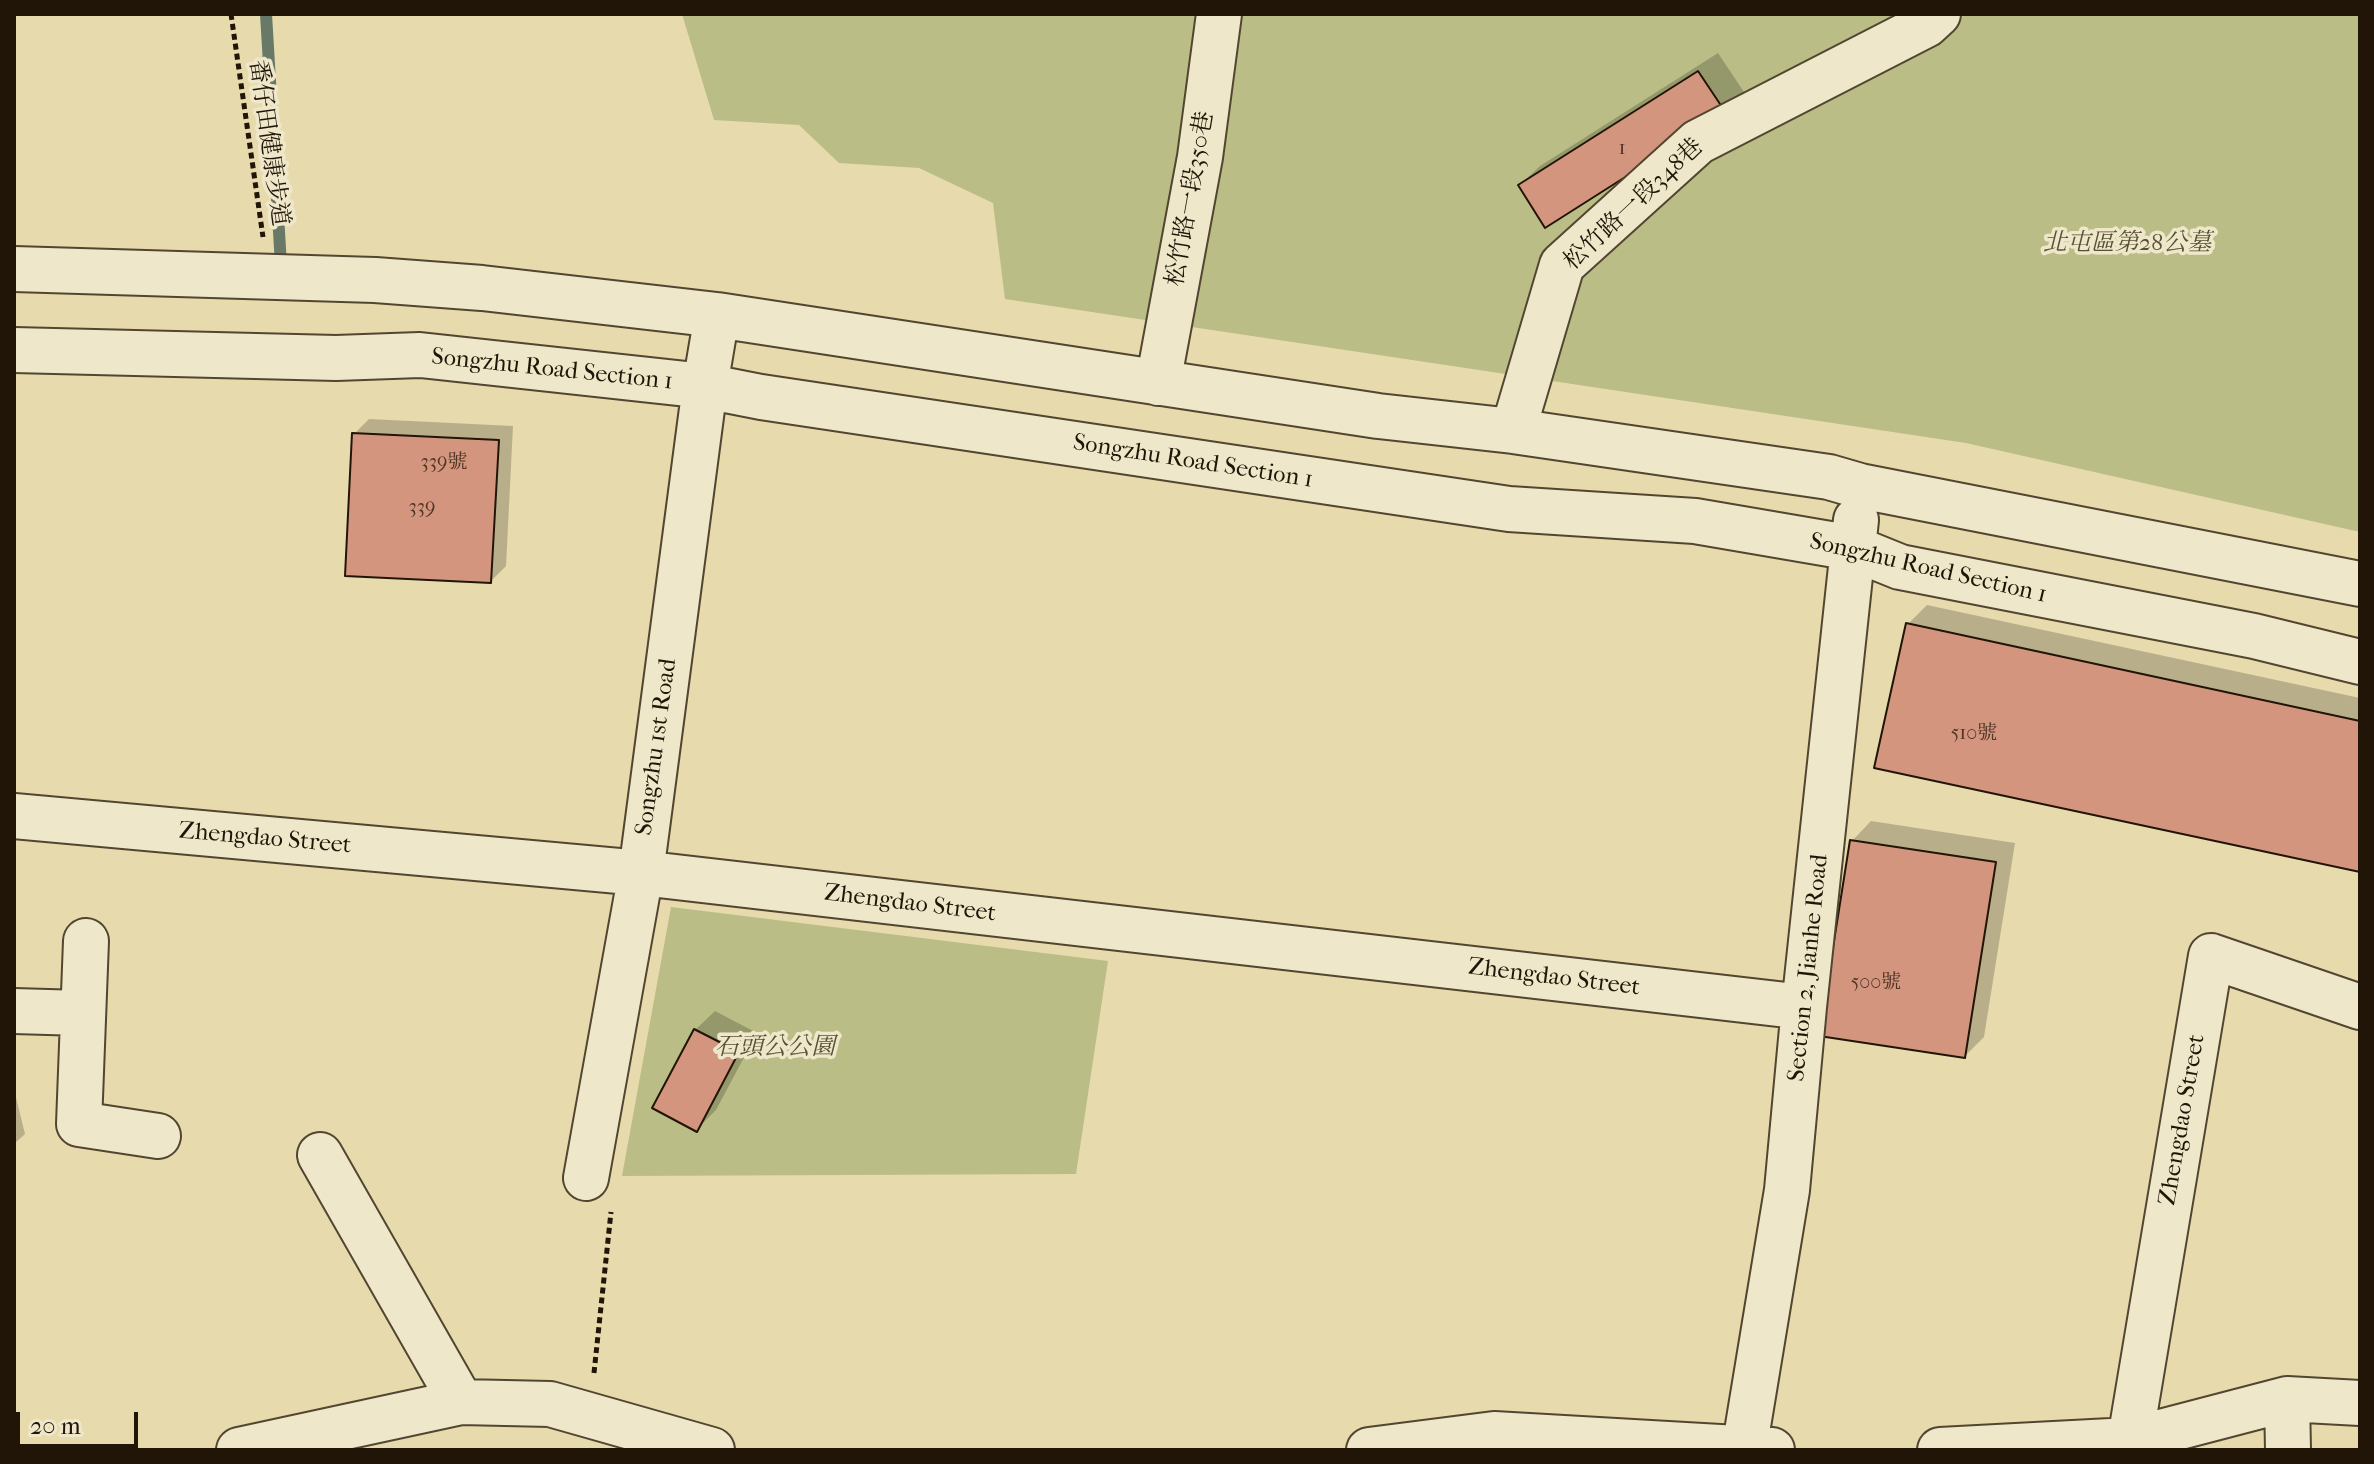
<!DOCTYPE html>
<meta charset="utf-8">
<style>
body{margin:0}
#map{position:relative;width:2374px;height:1464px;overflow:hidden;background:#e7daad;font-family:"IM FELL French Canon",serif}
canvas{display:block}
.frame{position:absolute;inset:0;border:16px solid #211508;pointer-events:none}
.scale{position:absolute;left:16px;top:1412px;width:122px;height:36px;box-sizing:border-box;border:4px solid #211508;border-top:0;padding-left:10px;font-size:24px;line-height:28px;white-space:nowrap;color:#211508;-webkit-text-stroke:6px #efe7ca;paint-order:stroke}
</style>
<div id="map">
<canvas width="2374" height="1464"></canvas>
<div class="frame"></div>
<div class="scale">20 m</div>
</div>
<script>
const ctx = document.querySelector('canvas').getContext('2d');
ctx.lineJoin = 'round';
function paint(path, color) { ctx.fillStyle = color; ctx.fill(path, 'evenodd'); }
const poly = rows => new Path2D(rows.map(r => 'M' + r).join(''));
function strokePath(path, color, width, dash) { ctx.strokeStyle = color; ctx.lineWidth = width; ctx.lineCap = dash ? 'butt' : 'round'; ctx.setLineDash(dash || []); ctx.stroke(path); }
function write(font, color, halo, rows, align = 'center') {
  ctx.font = font + ' "IM FELL French Canon","Noto Serif TC",serif'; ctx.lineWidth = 7; ctx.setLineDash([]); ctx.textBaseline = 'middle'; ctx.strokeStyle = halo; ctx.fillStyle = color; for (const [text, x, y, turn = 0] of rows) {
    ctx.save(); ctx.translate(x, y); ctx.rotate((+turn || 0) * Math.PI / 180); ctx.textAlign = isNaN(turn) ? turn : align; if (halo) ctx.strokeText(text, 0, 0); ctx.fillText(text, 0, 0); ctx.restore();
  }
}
const green = poly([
 [682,14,2360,14,2360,532,1966,443,1005,299,993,203,919,168,839,163,799,125,714,120],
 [671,907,1108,961,1076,1174,622,1176]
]);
const shadow = poly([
 [1718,53,1744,92,1724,112,1520,185,1540,166],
 [369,419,513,426,506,566,491,581,354,434],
 [1927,605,2360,698,2360,870,1908,624],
 [1871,821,2015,843,1984,1037,1965,1056,1852,841],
 [715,1011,757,1033,716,1110,697,1129,695,1030],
 [14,1089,25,1134,14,1144]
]);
const stream = poly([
 [266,14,281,265]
]);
const building = poly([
 [1698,71,1726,113,1545,228,1518,185,1698,71],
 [352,433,499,440,491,583,345,576,352,433],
 [1906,623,2360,721,2360,872,1874,768,1906,623],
 [1850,840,1996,862,1965,1058,1819,1036,1850,840],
 [694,1029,739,1052,697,1132,652,1108,694,1029]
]);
const path = poly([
 [231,14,263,237],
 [594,1373,611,1212]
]);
const minor = poly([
 [14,269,375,280,482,288,717,315,1378,416,1513,431,1829,477,1860,486,2360,584],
 [14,350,336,358,420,355,705,386,761,397,1509,509,1695,521,1853,548,1900,567,2254,636,2360,662],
 [1158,383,1200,157,1219,14],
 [1513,431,1562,265,1698,142,1926,25,1938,14],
 [14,816,641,873,1804,1007],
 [86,941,79,1124,158,1136],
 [14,1011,82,1013],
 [320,1155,461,1402],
 [586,1178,641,873,705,386,717,315],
 [2287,1399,2288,1450],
 [2130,1440,2211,956,2360,1007],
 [239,1450,461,1402,550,1404,712,1450],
 [1369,1450,1494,1434,1772,1450],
 [1744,1450,1787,1190,1804,1007,1856,520],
 [1940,1450,2130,1440,2287,1399,2360,1403]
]);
const numberNames = [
 ["1",1622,149],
 ["339號",444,463],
 ["339",422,508],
 ["510號",1974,734],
 ["500號",1876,983]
];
const streetNames = [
 ["番仔田健康步道",268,143,82],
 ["松竹路一段350巷",1191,199,-80],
 ["松竹路一段348巷",1634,205,-43],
 ["Songzhu Road Section 1",552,370,6],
 ["Songzhu Road Section 1",1193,462,9],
 ["Songzhu Road Section 1",1928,569,13],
 ["Songzhu 1st Road",657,747,-82],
 ["Zhengdao Street",265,839,5],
 ["Zhengdao Street",910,904,7],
 ["Section 2, Jianhe Road",1809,968,-84],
 ["Zhengdao Street",1554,978,7],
 ["Zhengdao Street",2183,1120,-80]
];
const parkNames = [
 ["北屯區第28公墓",2127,244],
 ["石頭公公園",775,1048]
];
paint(green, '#babe86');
paint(shadow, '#0003');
strokePath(stream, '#687968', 12);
paint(building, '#d4957e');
strokePath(building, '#211508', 2);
strokePath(minor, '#524631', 48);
strokePath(path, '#211508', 5, [6, 4]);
strokePath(minor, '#efe7ca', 44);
write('20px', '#4e3526', null, numberNames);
write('24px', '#211508', '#efe7ca', streetNames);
write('italic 24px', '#575034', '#efe7ca', parkNames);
</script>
